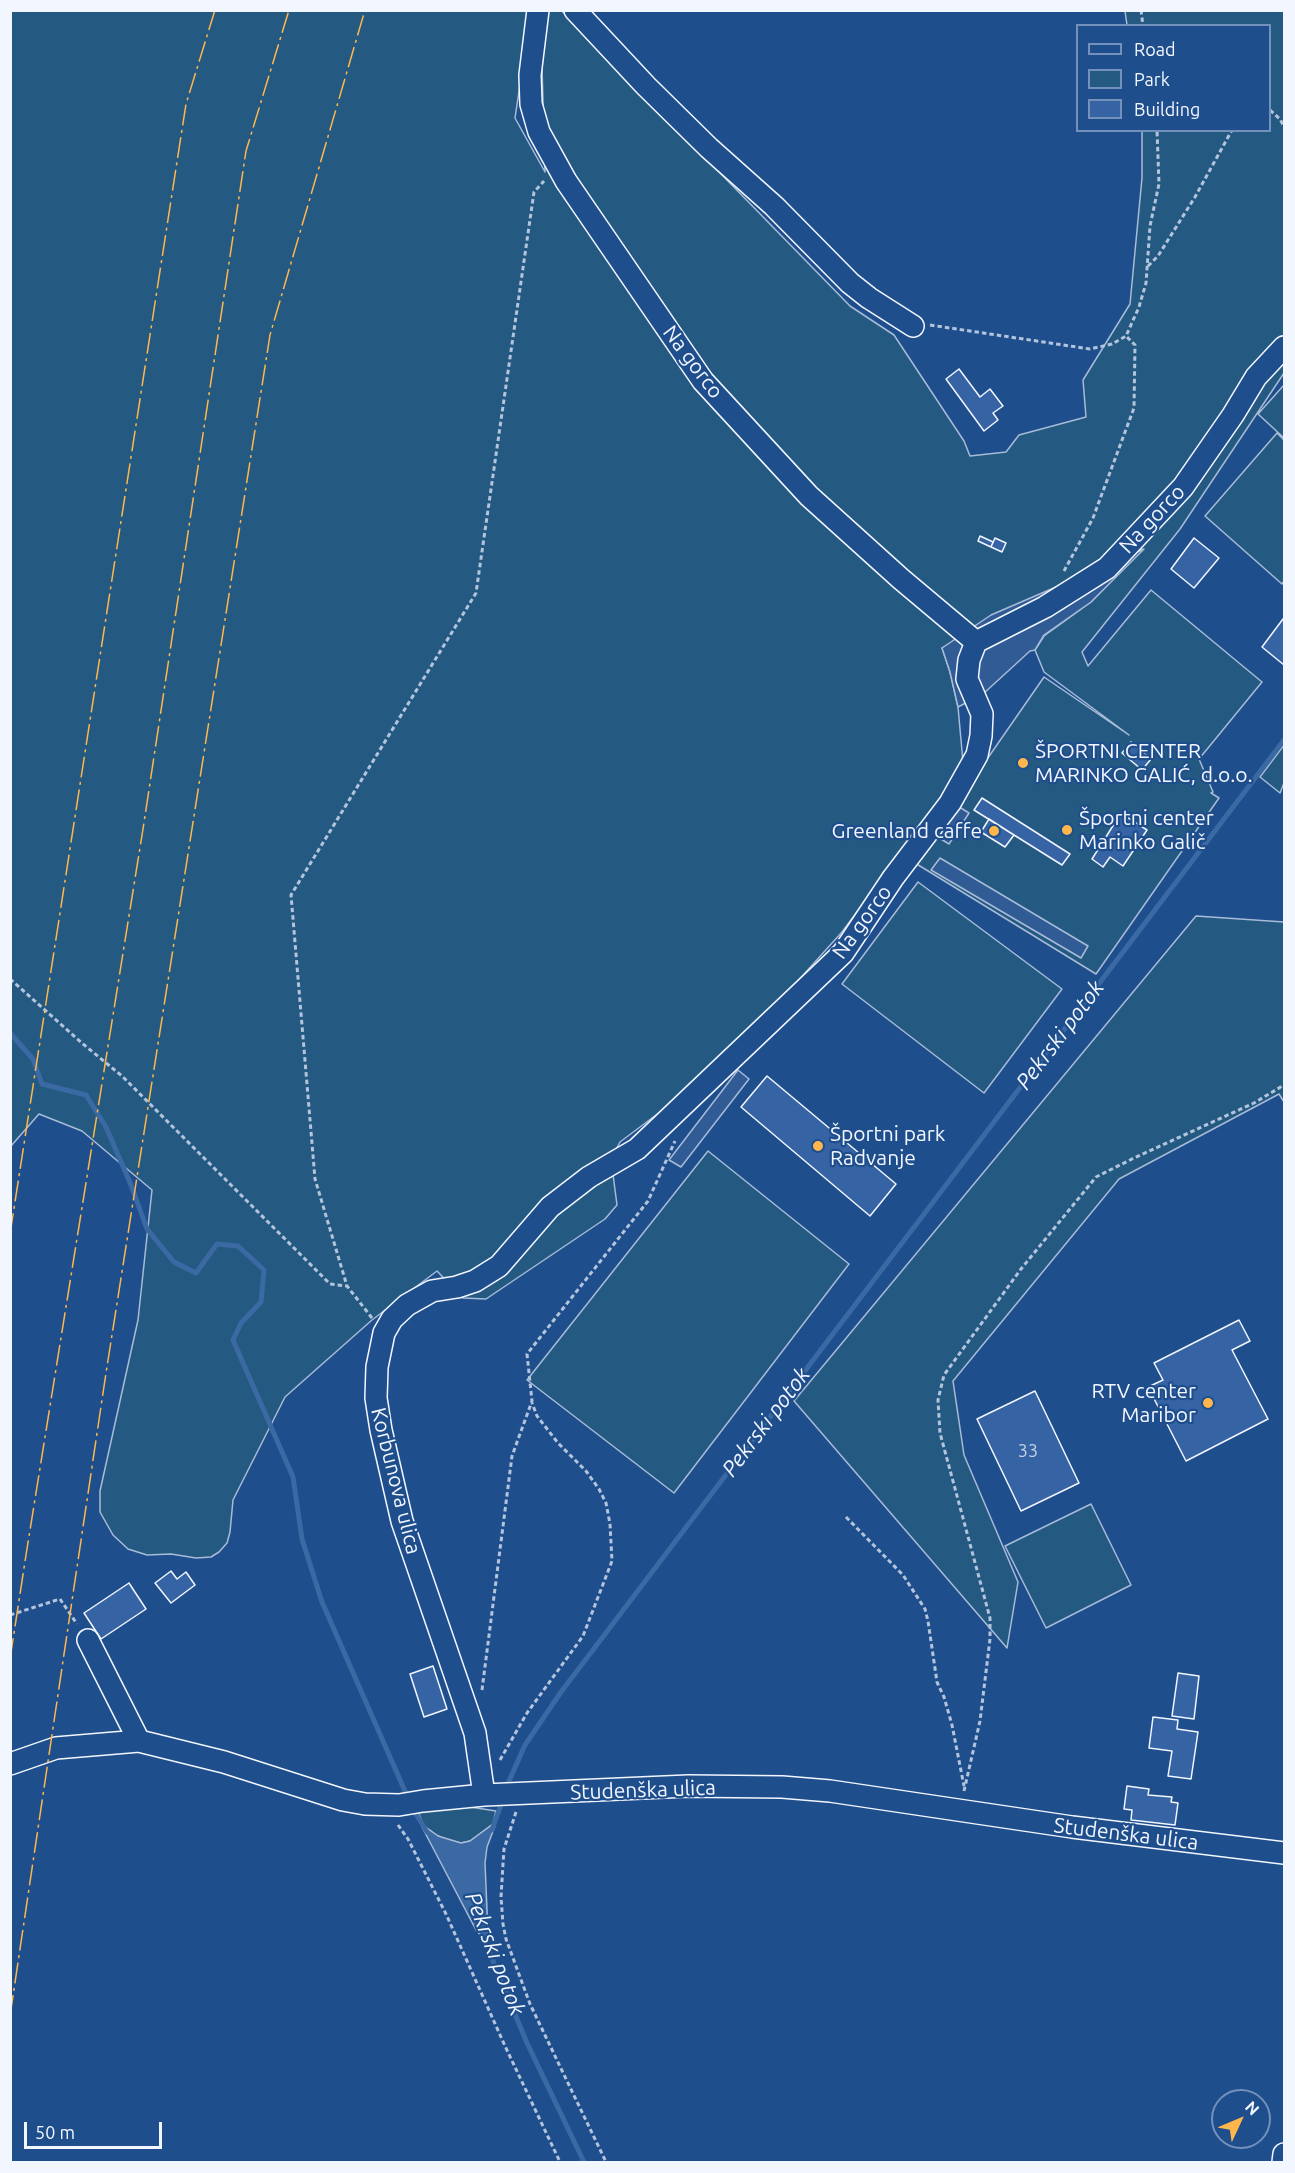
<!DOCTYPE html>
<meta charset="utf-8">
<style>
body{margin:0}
#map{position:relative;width:1295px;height:2173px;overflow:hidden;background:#1f4e8c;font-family:Ubuntu,sans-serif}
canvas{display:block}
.frame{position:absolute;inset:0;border:12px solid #f2f6ff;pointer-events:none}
.legend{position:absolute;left:1076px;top:24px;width:195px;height:108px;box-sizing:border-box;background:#1f4e8c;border:2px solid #7391ba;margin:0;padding:8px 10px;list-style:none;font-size:18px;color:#f2f6ff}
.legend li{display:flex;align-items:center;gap:12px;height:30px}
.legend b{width:30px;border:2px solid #7391ba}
.north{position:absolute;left:1211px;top:2089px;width:60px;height:60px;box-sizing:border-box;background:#1f4e8c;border:2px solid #7391ba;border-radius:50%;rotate:46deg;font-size:16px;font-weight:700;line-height:24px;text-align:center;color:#f2f6ff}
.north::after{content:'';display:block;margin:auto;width:21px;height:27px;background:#ffb74d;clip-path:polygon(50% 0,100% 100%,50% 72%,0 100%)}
.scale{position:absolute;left:24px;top:2122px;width:138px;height:27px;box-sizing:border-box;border:3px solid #f2f6ff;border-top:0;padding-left:8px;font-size:18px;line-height:21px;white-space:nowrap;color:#f2f6ff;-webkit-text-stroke:4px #1f4e8c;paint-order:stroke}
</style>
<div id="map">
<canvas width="1295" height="2173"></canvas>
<div class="frame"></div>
<ul class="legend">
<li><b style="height:8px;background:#1f4e8c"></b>Road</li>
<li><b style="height:16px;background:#245a82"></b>Park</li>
<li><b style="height:16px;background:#3563a3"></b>Building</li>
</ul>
<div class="north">N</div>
<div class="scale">50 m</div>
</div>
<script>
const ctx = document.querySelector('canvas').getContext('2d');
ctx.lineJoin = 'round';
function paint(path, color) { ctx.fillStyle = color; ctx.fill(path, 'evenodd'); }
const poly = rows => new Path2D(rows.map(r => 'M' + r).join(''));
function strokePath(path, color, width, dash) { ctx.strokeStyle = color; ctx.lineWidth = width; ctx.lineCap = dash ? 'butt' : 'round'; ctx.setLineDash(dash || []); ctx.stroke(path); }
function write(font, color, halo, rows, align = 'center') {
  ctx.font = font + ' Ubuntu,sans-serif'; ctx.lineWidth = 4.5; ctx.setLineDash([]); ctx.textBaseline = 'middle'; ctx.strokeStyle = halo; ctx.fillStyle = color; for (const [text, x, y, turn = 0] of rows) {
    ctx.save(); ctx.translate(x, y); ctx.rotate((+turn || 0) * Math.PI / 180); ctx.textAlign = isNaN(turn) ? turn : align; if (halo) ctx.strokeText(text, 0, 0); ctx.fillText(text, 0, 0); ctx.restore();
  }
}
const green = poly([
 [11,11,531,11,515,118,545,172,542,67,547,11,562,11,850,306,894,335,964,441,970,456,1006,452,1019,435,1086,417,1083,380,1130,304,1142,178,1142,131,1270,130,1270,26,1127,25,1125,11,1284,11,1284,373,1180,529,1082,652,1088,666,1151,590,1262,682,1199,759,1213,792,1211,793,1219,798,1096,974,915,863,1044,677,1129,735,1044,672,1035,650,1044,636,1091,602,1142,549,942,648,950,672,958,707,963,762,948,790,842,932,796,983,688,1091,620,1142,611,1159,617,1205,605,1219,486,1299,463,1298,437,1271,372,1320,285,1397,233,1500,230,1532,227,1543,219,1552,211,1557,196,1558,171,1554,147,1555,128,1549,113,1535,100,1512,100,1491,138,1320,152,1190,82,1131,39,1114,11,1146,11,11],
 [1284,385,1284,438,1258,414,1284,385],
 [1277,433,1284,440,1284,581,1282,584,1205,516,1277,433],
 [1284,745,1284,783,1280,793,1260,777,1284,745],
 [918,882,1062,989,984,1093,842,984,918,882],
 [1196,916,1284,922,1284,1102,1279,1094,1119,1179,953,1381,964,1455,1018,1582,1007,1648,794,1401,1196,916],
 [708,1151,849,1264,674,1493,527,1380,708,1151],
 [1091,1504,1131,1585,1046,1628,1005,1546,1091,1504],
 [457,1805,496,1811,493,1824,470,1841,461,1843,451,1841,438,1836,424,1826,416,1807,457,1805]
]);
const parking = poly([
 [1144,549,1091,602,1044,635,1035,650,1030,651,983,694,958,707,950,672,942,648,991,615,1144,549],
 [956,805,969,813,949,844,936,836,956,805],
 [940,858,1088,946,1081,958,931,870,940,858],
 [738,1070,749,1079,681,1167,669,1160,738,1070]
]);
const water = poly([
 [493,1824,495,1826,487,1847,485,1863,488,1933,488,1937,484,1939,476,1930,422,1827,424,1826,438,1836,461,1843,470,1841,493,1824]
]);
const stream = poly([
 [10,1033,33,1059,42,1084,86,1095,106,1127,131,1185,147,1229,174,1262,196,1273,217,1244,238,1246,264,1270,261,1302,241,1323,233,1340,293,1477,302,1539,322,1602,408,1798],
 [505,1790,525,1745,561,1692,1284,740],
 [413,1809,427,1832],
 [492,1830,503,1799],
 [484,1932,494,1964,527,2043,584,2162]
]);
const building = poly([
 [959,369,980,397,990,389,1003,406,993,413,998,420,984,431,946,379,959,369],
 [980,536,993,542,991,547,978,541,980,536],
 [995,538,1006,543,1002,552,991,547,995,538],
 [1194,538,1219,558,1194,588,1171,569,1194,538],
 [1283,619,1284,620,1284,665,1262,647,1283,619],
 [1131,742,1151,759,1142,770,1122,753,1131,742],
 [982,798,1070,854,1062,865,974,810,982,798],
 [1121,813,1147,830,1123,866,1110,857,1103,867,1092,859,1121,813],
 [989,819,1014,835,1005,847,981,832,989,819],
 [767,1076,896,1184,870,1216,741,1107,767,1076],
 [1239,1320,1250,1341,1232,1350,1268,1419,1186,1461,1148,1387,1163,1380,1154,1363,1239,1320],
 [1035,1391,1079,1483,1021,1511,977,1419,1035,1391],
 [171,1571,177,1579,186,1572,195,1585,171,1603,155,1583,171,1571],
 [129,1583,146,1609,101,1639,84,1613,129,1583],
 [433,1666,447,1709,424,1717,410,1674,433,1666],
 [1178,1673,1199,1676,1194,1719,1172,1716,1178,1673],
 [1153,1717,1178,1720,1177,1729,1198,1732,1191,1779,1168,1776,1172,1751,1149,1748,1153,1717],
 [1127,1786,1149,1789,1148,1795,1172,1797,1171,1802,1178,1803,1175,1825,1131,1820,1132,1810,1124,1809,1127,1786]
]);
const path = poly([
 [1141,10,1143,26],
 [1270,110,1280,119,1284,127],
 [1148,266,1158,256,1195,197,1232,130],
 [930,325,1090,349,1112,344,1126,336,1139,307,1146,283,1150,226,1159,184,1157,130],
 [1064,571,1093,518,1134,408,1135,345,1126,336],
 [10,979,83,1044,122,1076,330,1284,347,1286],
 [372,1318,347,1286,315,1179,291,895,476,593,534,192,544,181],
 [846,1517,903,1575,925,1609,928,1621,937,1682,944,1697,952,1725,964,1786],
 [10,1615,60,1599,77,1624],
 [482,1690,512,1456,532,1401,527,1354,648,1201,675,1141],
 [500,1760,527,1713,583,1636,612,1561,610,1524,606,1503,599,1489,586,1471,558,1443,537,1416,532,1403],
 [964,1791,980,1721,990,1639,990,1618,940,1433,938,1400,944,1375,1021,1269,1096,1177,1134,1158,1254,1103,1284,1085],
 [516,1812,504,1849,503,1864,501,1897,503,1924,506,1939,530,2004,606,2162],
 [398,1825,408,1839,446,1914,505,2046,560,2162]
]);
const minor = poly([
 [538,10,530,75,531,104,539,132,566,181,703,381,809,496,901,579,976,642],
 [575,10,646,86,709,148,774,206,850,283,869,298,913,326],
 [88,1640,139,1741],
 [10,1764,56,1748,139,1741,224,1762,343,1800,365,1804,399,1805,423,1801,484,1795,688,1786,782,1787,830,1791,1072,1827,1284,1853],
 [484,1795,475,1733,402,1521,381,1430,376,1398,377,1367,384,1333,392,1319,407,1305,432,1291,457,1287,475,1281,499,1266,550,1207,589,1177,637,1149,843,953,893,878,950,803,977,755,981,736,982,714,967,679,969,660,976,642,1045,607,1107,568,1183,487,1233,415,1256,377,1284,347],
 [1283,2162,1284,2154]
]);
const power = poly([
 [10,1234,186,104,215,10],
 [10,1659,26,1555,143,829,246,151,289,10],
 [10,2016,106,1373,270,335,365,10]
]);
const markers = [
 [1023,763,6,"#ffb74d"],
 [1067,830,6,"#ffb74d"],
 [994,831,6,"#ffb74d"],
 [818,1146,6,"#ffb74d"],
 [1208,1403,6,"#ffb74d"]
];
const numberNames = [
 ["33",1028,1451]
];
const streetNames = [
 ["Na gorco",693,362,53],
 ["Na gorco",1152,519,-47],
 ["Na gorco",862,922,-54],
 ["Korbunova ulica",396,1481,76],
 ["Studenška ulica",643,1790,-2],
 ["Studenška ulica",1126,1834,7]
];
const poiNames = [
 ["ŠPORTNI CENTER",1035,751],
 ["MARINKO GALIĆ, d.o.o.",1035,775],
 ["Športni center",1079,818],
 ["Marinko Galič",1079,842],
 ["Greenland caffe",982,831,"right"],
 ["Športni park",830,1134],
 ["Radvanje",830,1158],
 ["RTV center",1196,1391,"right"],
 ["Maribor",1196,1415,"right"]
];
const waterNames = [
 ["Pekrski potok",1060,1035,-53],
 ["Pekrski potok",766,1422,-53],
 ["Pekrski potok",495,1954,69]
];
paint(green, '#245a82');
strokePath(green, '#a8bbd7', 1.5);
paint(parking, '#305b95');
strokePath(parking, '#a8bbd7', 1.5);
paint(water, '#3b69a3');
strokePath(water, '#a8bbd7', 1.5);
strokePath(stream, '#3b69a3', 5);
paint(building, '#3563a3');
strokePath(building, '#f2f6ff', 1.5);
strokePath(minor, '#f2f6ff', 24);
strokePath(path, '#b3c4dc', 3, [4.5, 3]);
strokePath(minor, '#1f4e8c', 21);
strokePath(power, '#ffb74d', 1.5, [21, 4.5, 3, 4.5]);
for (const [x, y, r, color] of markers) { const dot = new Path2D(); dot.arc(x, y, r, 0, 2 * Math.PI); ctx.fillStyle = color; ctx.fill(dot); strokePath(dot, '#1f4e8c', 2); }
write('18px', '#c3d1e8', null, numberNames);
write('21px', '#f2f6ff', '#1f4e8c', streetNames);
write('21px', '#f2f6ff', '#1f4e8c', poiNames, 'left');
write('italic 22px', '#f2f6ff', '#1f4e8c', waterNames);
</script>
